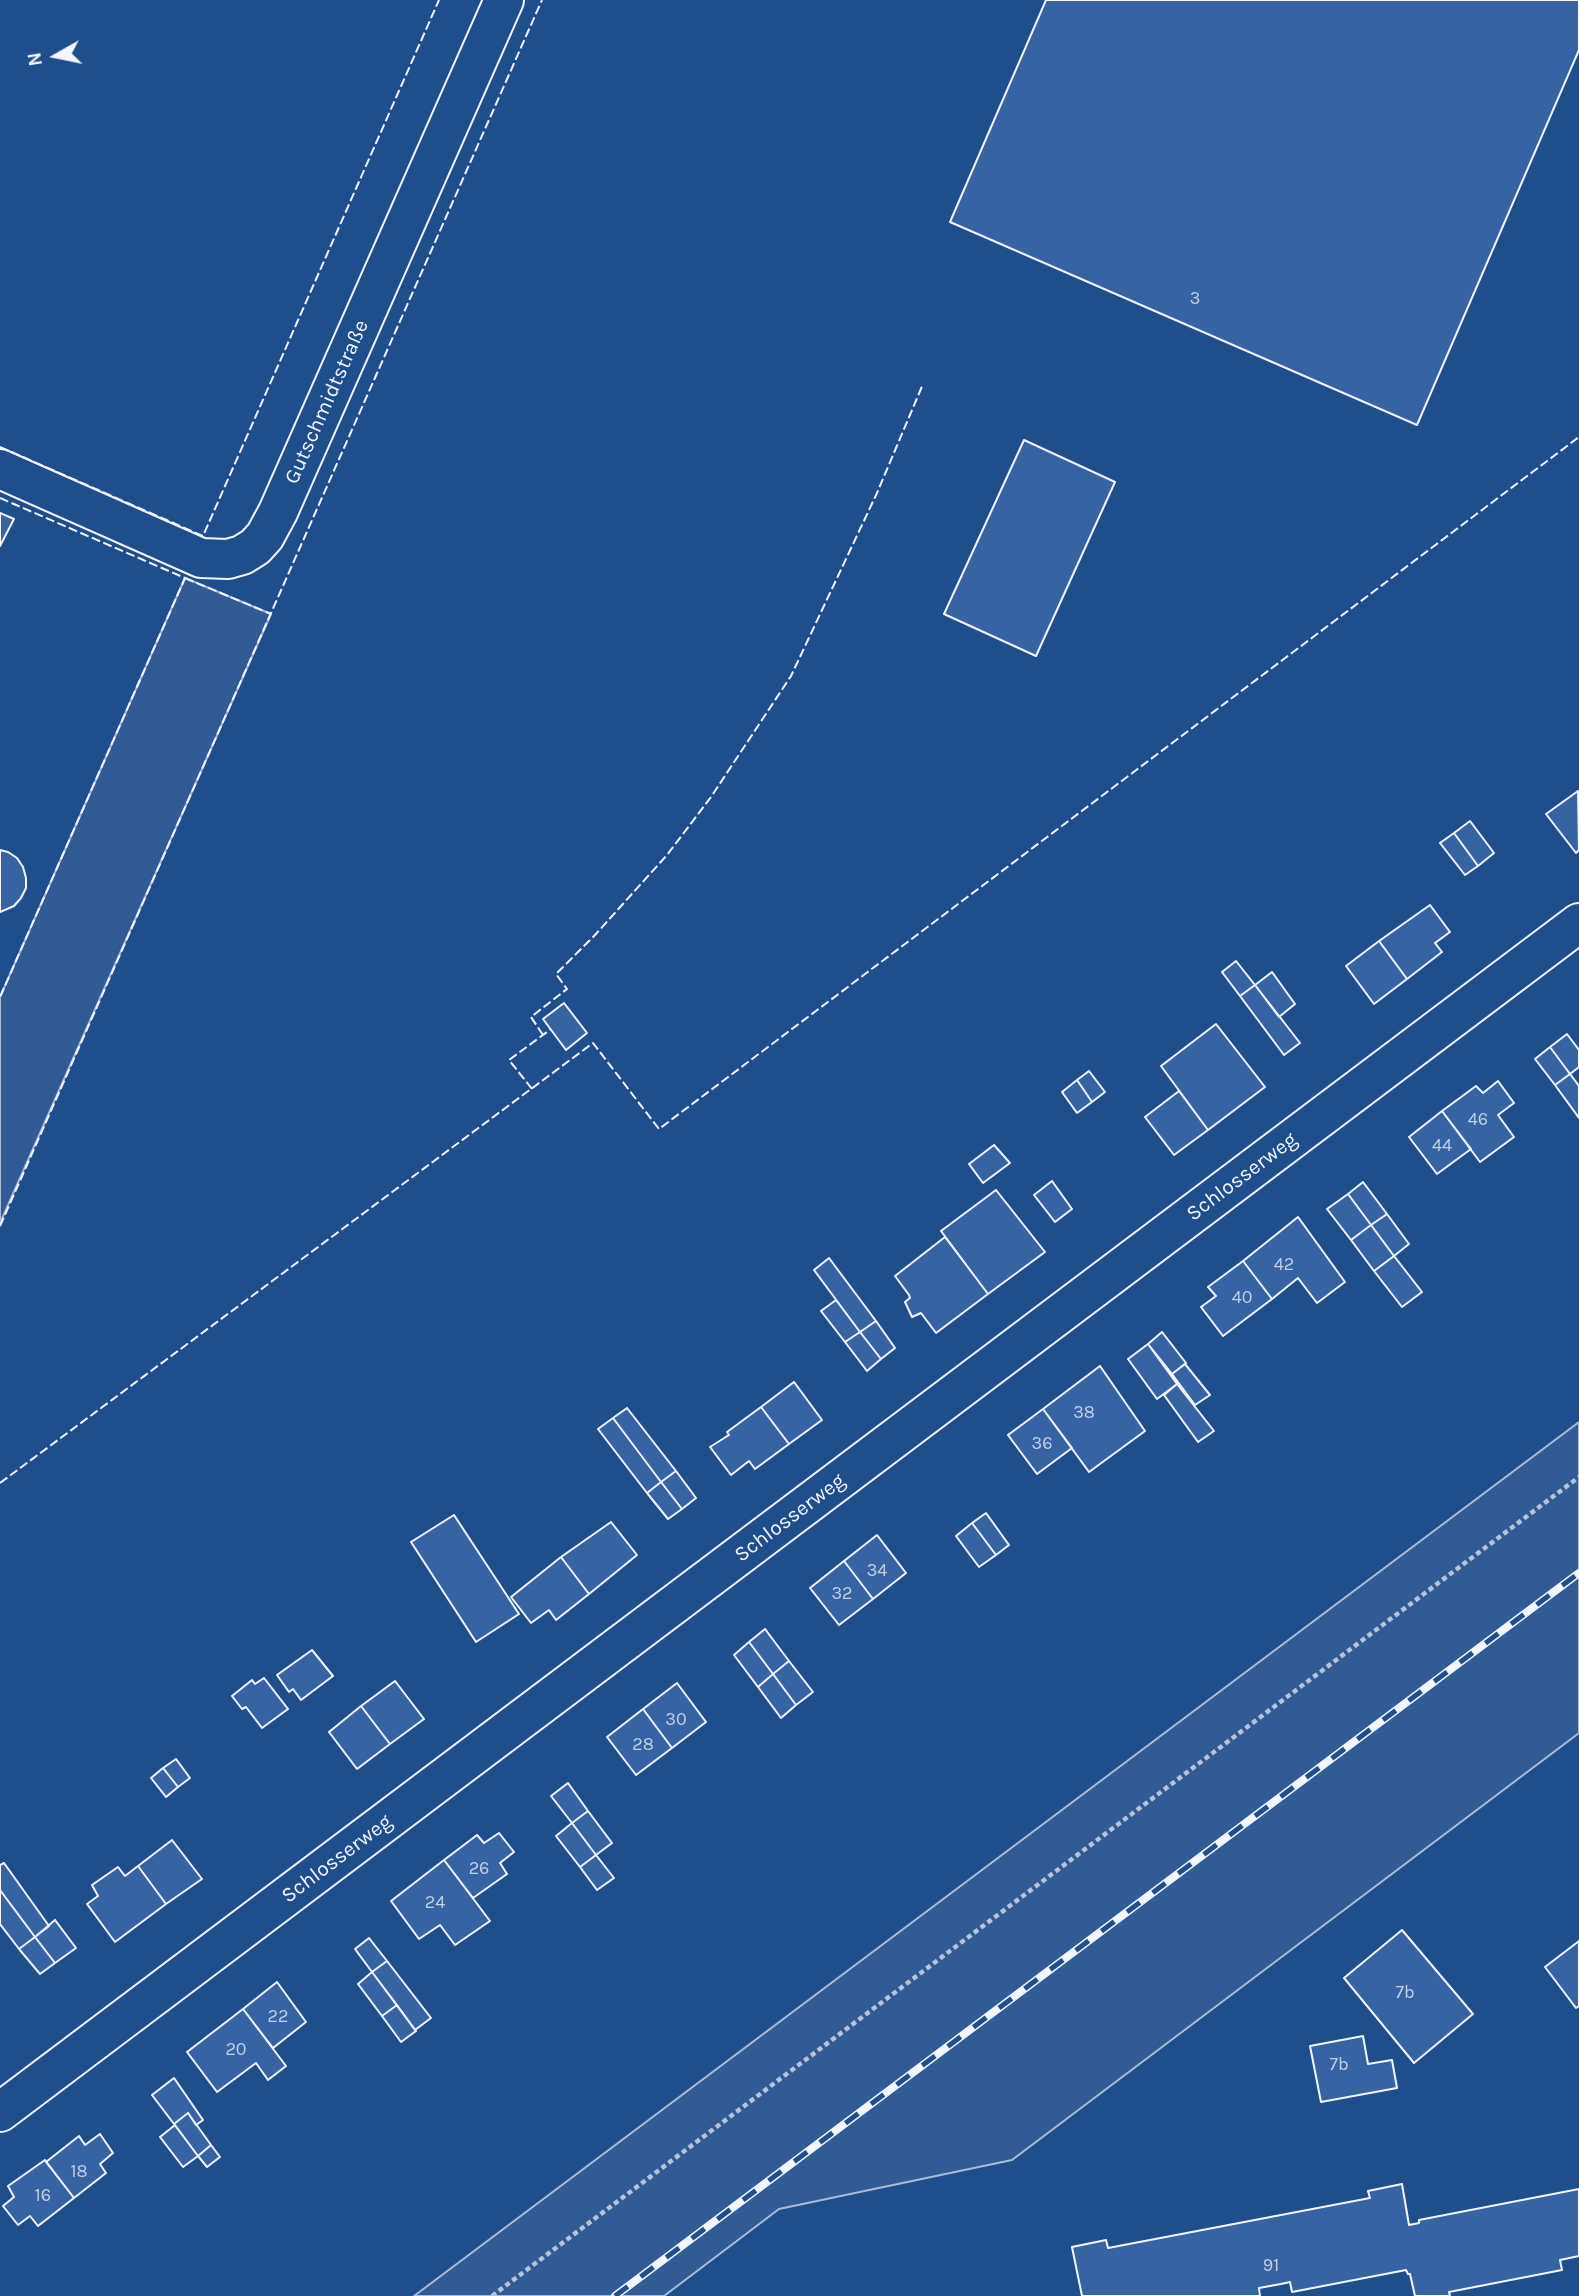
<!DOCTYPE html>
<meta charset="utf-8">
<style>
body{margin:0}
#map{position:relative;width:1579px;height:2296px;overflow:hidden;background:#1f4e8c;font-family:Karla,sans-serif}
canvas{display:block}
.north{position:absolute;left:21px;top:21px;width:70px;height:70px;-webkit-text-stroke:5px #1f4e8c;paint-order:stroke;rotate:261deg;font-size:19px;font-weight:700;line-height:28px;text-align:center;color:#f2f6ff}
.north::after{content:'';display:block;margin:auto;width:24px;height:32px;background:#f2f6ff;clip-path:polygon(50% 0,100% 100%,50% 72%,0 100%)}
</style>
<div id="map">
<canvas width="1579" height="2296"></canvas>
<div class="north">N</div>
</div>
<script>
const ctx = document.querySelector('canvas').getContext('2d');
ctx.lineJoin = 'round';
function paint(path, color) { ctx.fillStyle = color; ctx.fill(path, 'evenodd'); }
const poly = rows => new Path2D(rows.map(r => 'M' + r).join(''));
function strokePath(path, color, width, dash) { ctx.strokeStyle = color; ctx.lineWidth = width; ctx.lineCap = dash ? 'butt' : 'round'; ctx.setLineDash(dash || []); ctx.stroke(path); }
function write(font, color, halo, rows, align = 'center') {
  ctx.font = font + ' Karla,sans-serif'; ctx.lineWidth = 5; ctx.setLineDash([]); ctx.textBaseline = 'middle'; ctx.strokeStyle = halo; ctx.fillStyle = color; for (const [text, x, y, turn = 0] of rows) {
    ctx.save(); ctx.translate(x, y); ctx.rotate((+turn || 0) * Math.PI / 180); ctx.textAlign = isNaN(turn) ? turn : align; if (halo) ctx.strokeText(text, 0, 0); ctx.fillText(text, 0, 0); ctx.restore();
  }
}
const green = poly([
 [185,578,271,614,0,1223,0,997,185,578],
 [1579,1422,1579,1733,1012,2160,779,2209,664,2296,414,2296,1579,1422]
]);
const building = poly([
 [1046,0,1579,0,1579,50,1417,425,950,222,1046,0],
 [1024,440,1115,482,1036,656,944,614,1024,440],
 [0,513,14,519,0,546,0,513],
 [1578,791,1579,850,1576,853,1546,814,1578,791],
 [1470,821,1494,853,1478,866,1454,833,1470,821],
 [1454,833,1478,866,1465,875,1440,843,1454,833],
 [0,850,8,852,17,858,23,867,26,878,26,888,21,898,14,906,0,912,0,850],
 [1430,905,1450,932,1435,943,1442,952,1407,979,1379,941,1430,905],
 [1379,941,1407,979,1374,1004,1346,966,1379,941],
 [1236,961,1255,985,1240,996,1222,972,1236,961],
 [1272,972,1295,1004,1279,1017,1255,985,1272,972],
 [1255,985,1300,1043,1284,1055,1240,996,1255,985],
 [564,1003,587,1033,566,1050,543,1019,564,1003],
 [1216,1024,1265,1087,1208,1130,1161,1066,1216,1024],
 [1567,1034,1579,1050,1579,1067,1570,1074,1550,1047,1567,1034],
 [1550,1047,1570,1074,1555,1085,1535,1059,1550,1047],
 [1089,1071,1105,1092,1092,1102,1077,1080,1089,1071],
 [1570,1074,1579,1086,1579,1118,1555,1085,1570,1074],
 [1077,1080,1092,1102,1077,1113,1062,1092,1077,1080],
 [1498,1081,1514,1103,1498,1115,1514,1137,1480,1162,1442,1111,1476,1086,1483,1093,1498,1081],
 [1179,1091,1208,1130,1174,1155,1145,1117,1179,1091],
 [1442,1111,1471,1149,1437,1174,1409,1137,1442,1111],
 [994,1145,1010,1163,983,1183,969,1164,994,1145],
 [1052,1181,1072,1209,1055,1222,1034,1195,1052,1181],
 [1363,1182,1387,1214,1371,1225,1348,1194,1363,1182],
 [996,1190,1045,1252,988,1294,941,1231,996,1190],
 [1348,1194,1371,1225,1351,1240,1327,1209,1348,1194],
 [1387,1214,1409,1244,1394,1256,1371,1225,1387,1214],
 [1298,1217,1345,1282,1317,1303,1298,1278,1272,1299,1243,1261,1298,1217],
 [1371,1225,1394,1256,1374,1271,1351,1240,1371,1225],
 [945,1237,988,1294,936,1333,921,1313,912,1317,905,1302,910,1298,909,1295,895,1276,945,1237],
 [1394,1256,1422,1292,1402,1307,1374,1271,1394,1256],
 [829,1258,876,1321,860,1332,814,1270,829,1258],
 [1243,1261,1272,1299,1223,1336,1201,1307,1216,1296,1208,1287,1243,1261],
 [836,1300,860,1332,845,1342,821,1311,836,1300],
 [876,1321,895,1348,881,1359,860,1332,876,1321],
 [860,1332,881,1359,867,1371,845,1342,860,1332],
 [1162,1332,1186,1363,1172,1374,1148,1344,1162,1332],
 [1148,1344,1177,1384,1157,1399,1128,1359,1148,1344],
 [1185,1364,1210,1395,1195,1405,1172,1374,1185,1364],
 [1100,1366,1145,1431,1089,1472,1043,1409,1100,1366],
 [794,1382,822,1420,789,1444,761,1407,794,1382],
 [1177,1384,1214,1431,1198,1442,1164,1395,1177,1384],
 [761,1407,789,1444,755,1469,749,1461,731,1475,710,1447,729,1435,727,1432,761,1407],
 [627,1408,676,1471,661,1482,613,1418,627,1408],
 [1043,1409,1072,1448,1037,1474,1008,1435,1043,1409],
 [613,1418,661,1482,647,1493,598,1429,613,1418],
 [676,1471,696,1498,682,1509,661,1482,676,1471],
 [661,1482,682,1509,668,1519,647,1493,661,1482],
 [986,1513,1009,1545,996,1555,972,1523,986,1513],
 [454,1515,519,1614,476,1642,411,1542,454,1515],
 [611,1522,637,1555,589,1594,561,1557,611,1522],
 [972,1523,996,1555,979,1567,956,1536,972,1523],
 [877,1535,906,1573,873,1599,844,1561,877,1535],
 [561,1557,589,1594,556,1620,549,1610,531,1623,511,1597,561,1557],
 [844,1561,873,1599,839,1625,810,1588,844,1561],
 [765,1629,789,1661,773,1674,749,1642,765,1629],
 [749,1642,773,1674,758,1687,734,1655,749,1642],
 [312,1650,333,1676,301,1700,293,1689,289,1692,277,1675,312,1650],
 [789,1661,813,1692,796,1705,773,1674,789,1661],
 [773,1674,796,1705,781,1718,758,1687,773,1674],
 [264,1678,288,1709,262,1728,246,1707,242,1709,232,1696,252,1680,255,1684,264,1678],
 [395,1681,424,1719,390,1744,361,1706,395,1681],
 [677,1683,706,1722,672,1748,643,1709,677,1683],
 [361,1706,390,1744,357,1769,329,1732,361,1706],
 [643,1709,672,1748,636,1775,607,1737,643,1709],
 [176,1759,190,1778,178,1787,163,1768,176,1759],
 [163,1768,178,1787,166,1797,151,1778,163,1768],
 [568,1783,588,1811,572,1823,551,1796,568,1783],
 [588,1811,612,1843,596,1855,572,1823,588,1811],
 [572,1823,596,1855,580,1867,556,1836,572,1823],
 [499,1833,514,1852,500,1863,507,1874,473,1898,444,1860,477,1835,484,1843,499,1833],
 [172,1840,202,1879,166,1904,138,1866,172,1840],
 [596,1855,614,1878,597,1890,580,1867,596,1855],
 [444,1860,490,1921,455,1945,440,1925,419,1939,391,1901,444,1860],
 [4,1863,49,1926,35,1937,0,1890,0,1865,4,1863],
 [138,1866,166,1904,115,1942,87,1904,98,1896,92,1885,118,1867,125,1876,138,1866],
 [0,1890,35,1937,19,1949,0,1924,0,1890],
 [55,1920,76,1948,55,1963,35,1937,55,1920],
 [1402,1930,1473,2014,1414,2063,1344,1978,1402,1930],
 [35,1937,55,1963,40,1974,19,1949,35,1937],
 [369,1938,387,1961,372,1972,355,1949,369,1938],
 [1579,1941,1579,2006,1576,2008,1545,1967,1579,1941],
 [387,1961,431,2018,415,2030,372,1972,387,1961],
 [372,1972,397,2005,382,2016,358,1984,372,1972],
 [277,1982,306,2022,273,2048,243,2009,277,1982],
 [397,2005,416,2031,401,2042,382,2016,397,2005],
 [243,2009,286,2066,268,2080,256,2063,217,2092,187,2052,243,2009],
 [1363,2036,1368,2064,1392,2060,1397,2088,1321,2102,1310,2046,1363,2036],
 [174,2078,203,2120,196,2125,188,2113,174,2124,152,2095,174,2078],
 [188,2113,211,2145,198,2156,174,2124,188,2113],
 [175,2125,198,2156,183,2167,160,2137,175,2125],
 [100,2134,113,2153,100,2164,106,2173,74,2198,46,2162,79,2136,85,2145,100,2134],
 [211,2145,220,2157,207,2167,198,2156,211,2145],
 [45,2160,74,2198,38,2226,30,2216,18,2225,3,2206,14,2197,8,2186,45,2160],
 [1402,2184,1409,2225,1419,2223,1419,2220,1579,2189,1579,2256,1560,2260,1562,2270,1449,2292,1450,2296,1415,2296,1410,2274,1408,2274,1406,2270,1292,2292,1290,2282,1281,2284,1259,2288,1260,2296,1082,2296,1072,2247,1106,2240,1108,2248,1370,2198,1368,2191,1402,2184]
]);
const path = poly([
 [492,2296,1579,1477]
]);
const minor = poly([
 [0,469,201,558,228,559,242,555,255,547,265,536,278,512,504,0],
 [0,2112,1579,923]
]);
const rail = poly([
 [615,2296,1579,1573]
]);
const fence = poly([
 [0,447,203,536,439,0],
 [0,498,185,578,0,997],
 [185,578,271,614],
 [543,1035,531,1017,567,989,556,974,595,935,667,855,711,797,791,676,877,493,923,384],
 [532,1089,509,1060,551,1029],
 [0,1226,542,0],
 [0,1483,593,1043,659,1129,1579,437]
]);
const numberNames = [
 ["3",1195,299],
 ["46",1478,1120],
 ["44",1442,1146],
 ["42",1284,1265],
 ["40",1242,1298],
 ["38",1084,1413],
 ["36",1042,1444],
 ["34",877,1571],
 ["32",842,1594],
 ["30",676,1720],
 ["28",643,1745],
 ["26",479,1869],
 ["24",435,1903],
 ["7b",1405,1993],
 ["22",278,2017],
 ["20",236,2050],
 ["7b",1339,2065],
 ["18",79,2172],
 ["16",43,2196],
 ["91",1271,2266]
];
const streetNames = [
 ["Gutschmidtstraße",327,402,-66],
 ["Schlosserweg",1242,1177,-37],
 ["Schlosserweg",790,1518,-37],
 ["Schlosserweg",337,1859,-37]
];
paint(green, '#305b95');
strokePath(green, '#a8bbd7', 2);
paint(building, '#3563a3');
strokePath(building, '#f2f6ff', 2);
strokePath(minor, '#f2f6ff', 42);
strokePath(path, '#b3c4dc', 4.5, [5, 3.5]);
strokePath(minor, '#1f4e8c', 38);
strokePath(rail, '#f2f6ff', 8);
strokePath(rail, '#1f4e8c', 5, [16]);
strokePath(fence, '#f2f6ff', 2, [9, 3.5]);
write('18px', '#c3d1e8', null, numberNames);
write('21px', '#f2f6ff', '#1f4e8c', streetNames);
</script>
